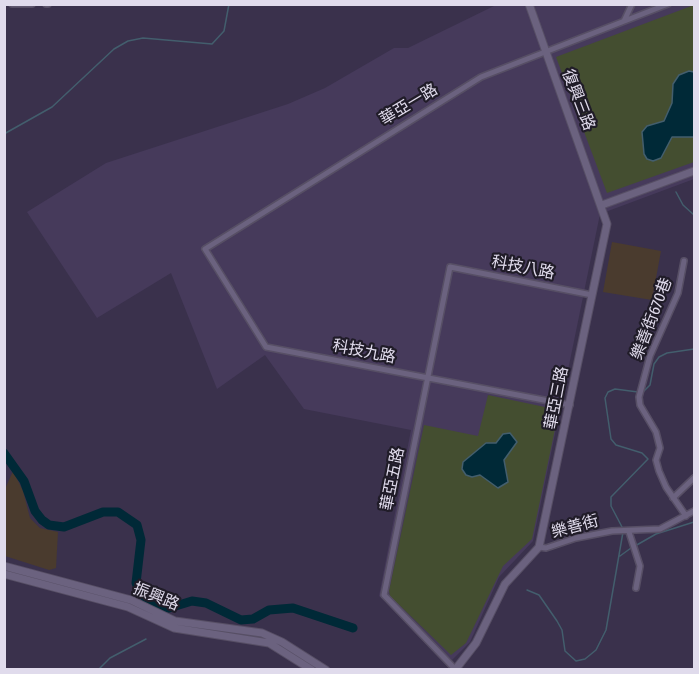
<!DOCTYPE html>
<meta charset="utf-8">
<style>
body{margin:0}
#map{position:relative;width:699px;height:674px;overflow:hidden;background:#3a314c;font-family:"Fira Sans Condensed",sans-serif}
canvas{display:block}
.frame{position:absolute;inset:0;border:6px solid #e0dbec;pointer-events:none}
</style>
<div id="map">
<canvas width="699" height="674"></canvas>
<div class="frame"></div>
</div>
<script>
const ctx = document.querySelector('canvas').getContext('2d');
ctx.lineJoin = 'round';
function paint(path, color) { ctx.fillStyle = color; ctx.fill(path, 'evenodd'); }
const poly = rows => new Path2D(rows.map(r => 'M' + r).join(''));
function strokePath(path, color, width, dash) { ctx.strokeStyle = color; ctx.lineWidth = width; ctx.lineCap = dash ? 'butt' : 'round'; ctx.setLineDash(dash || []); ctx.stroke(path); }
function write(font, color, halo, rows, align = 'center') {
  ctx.font = font + ' "Fira Sans Condensed","Noto Sans TC",sans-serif'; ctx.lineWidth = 4.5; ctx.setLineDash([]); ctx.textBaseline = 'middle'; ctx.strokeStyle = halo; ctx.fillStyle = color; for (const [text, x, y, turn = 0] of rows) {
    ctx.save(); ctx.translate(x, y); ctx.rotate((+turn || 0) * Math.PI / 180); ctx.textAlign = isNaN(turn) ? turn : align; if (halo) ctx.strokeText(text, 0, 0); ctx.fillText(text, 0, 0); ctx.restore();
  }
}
const built = poly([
 [496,5,694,5,694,179,600,214,533,541,499,577,470,642,452,660,379,596,411,430,304,409,265,355,217,389,171,273,97,318,27,212,106,163,288,104,325,88,394,48,408,48]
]);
const education = poly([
 [612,242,661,251,652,300,603,292],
 [13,471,23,491,30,518,40,528,58,532,56,568,49,570,5,556,5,489]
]);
const green = poly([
 [694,5,694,162,607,193,556,57],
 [488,395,559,410,532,539,503,566,466,643,451,655,390,596,389,591,424,425,478,436]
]);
const water = poly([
 [689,71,694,72,694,137,672,137,661,158,653,161,647,159,644,154,642,132,647,126,664,121,672,103,673,84,679,75,689,71],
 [510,433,517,442,504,460,508,482,498,488,480,475,472,477,466,475,462,469,463,462,486,443,496,443,503,434,510,433]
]);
const stream = poly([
 [4,134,52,107,114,49,128,41,143,38,212,44,224,31,229,4],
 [676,192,683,205,694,215],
 [643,392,650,385,654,364,659,357,667,353,694,349],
 [622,527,611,506,611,497,648,459,642,453,616,445,611,439,605,398,608,392,615,389,638,392],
 [635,546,656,534,694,522],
 [620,556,631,548],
 [527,590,539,595,557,621,562,630,565,651,576,661,585,659,596,650,606,630,623,532],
 [98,670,110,658,146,639]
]);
const river = poly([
 [4,453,24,481,35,511,42,520,49,525,64,527,103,512,118,512,137,525,141,540,136,583,139,591,156,608,169,608,192,601,206,603,241,620,253,619,269,610,293,608,353,628]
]);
const minor = poly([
 [12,4,32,4],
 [46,4,48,4],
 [624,21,632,4],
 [684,261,678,293,650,356,639,397,640,405,656,432,660,448,656,460,659,471,666,487,686,516],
 [570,405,266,347,205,249,481,77,668,4],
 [673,498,694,478],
 [629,532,640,566,636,588],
 [539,547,546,548,576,538,612,531,660,529,694,511],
 [455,669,384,595,450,267,592,295]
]);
const tertiary = poly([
 [602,205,694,171],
 [4,566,131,600,175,621,262,633,282,642,326,670],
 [4,574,128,607,174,628,269,643,312,670],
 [455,670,476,643,505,584,539,547,607,224,529,4]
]);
const streetNames = [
 ["復興三路",578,100,69],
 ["華亞一路",409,105,-31],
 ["科技八路",523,268,11],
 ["樂善街670巷",652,319,-69],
 ["科技九路",364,352,11],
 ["華亞三路",557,398,-79],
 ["華亞五路",393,479,-79],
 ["樂善街",575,527,-15],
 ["振興路",156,597,22]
];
paint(built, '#463a5b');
paint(education, '#4a3b2e');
paint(green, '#444e30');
paint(water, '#002937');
strokePath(water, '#435e6d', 1.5);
strokePath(stream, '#435e6d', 1.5);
strokePath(river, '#002937', 9);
strokePath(minor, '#574f65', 8);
strokePath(tertiary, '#574f65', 9);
strokePath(minor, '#6b627f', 5);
strokePath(tertiary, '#6b627f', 7);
write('16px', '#e0dbec', '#201c28', streetNames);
</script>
